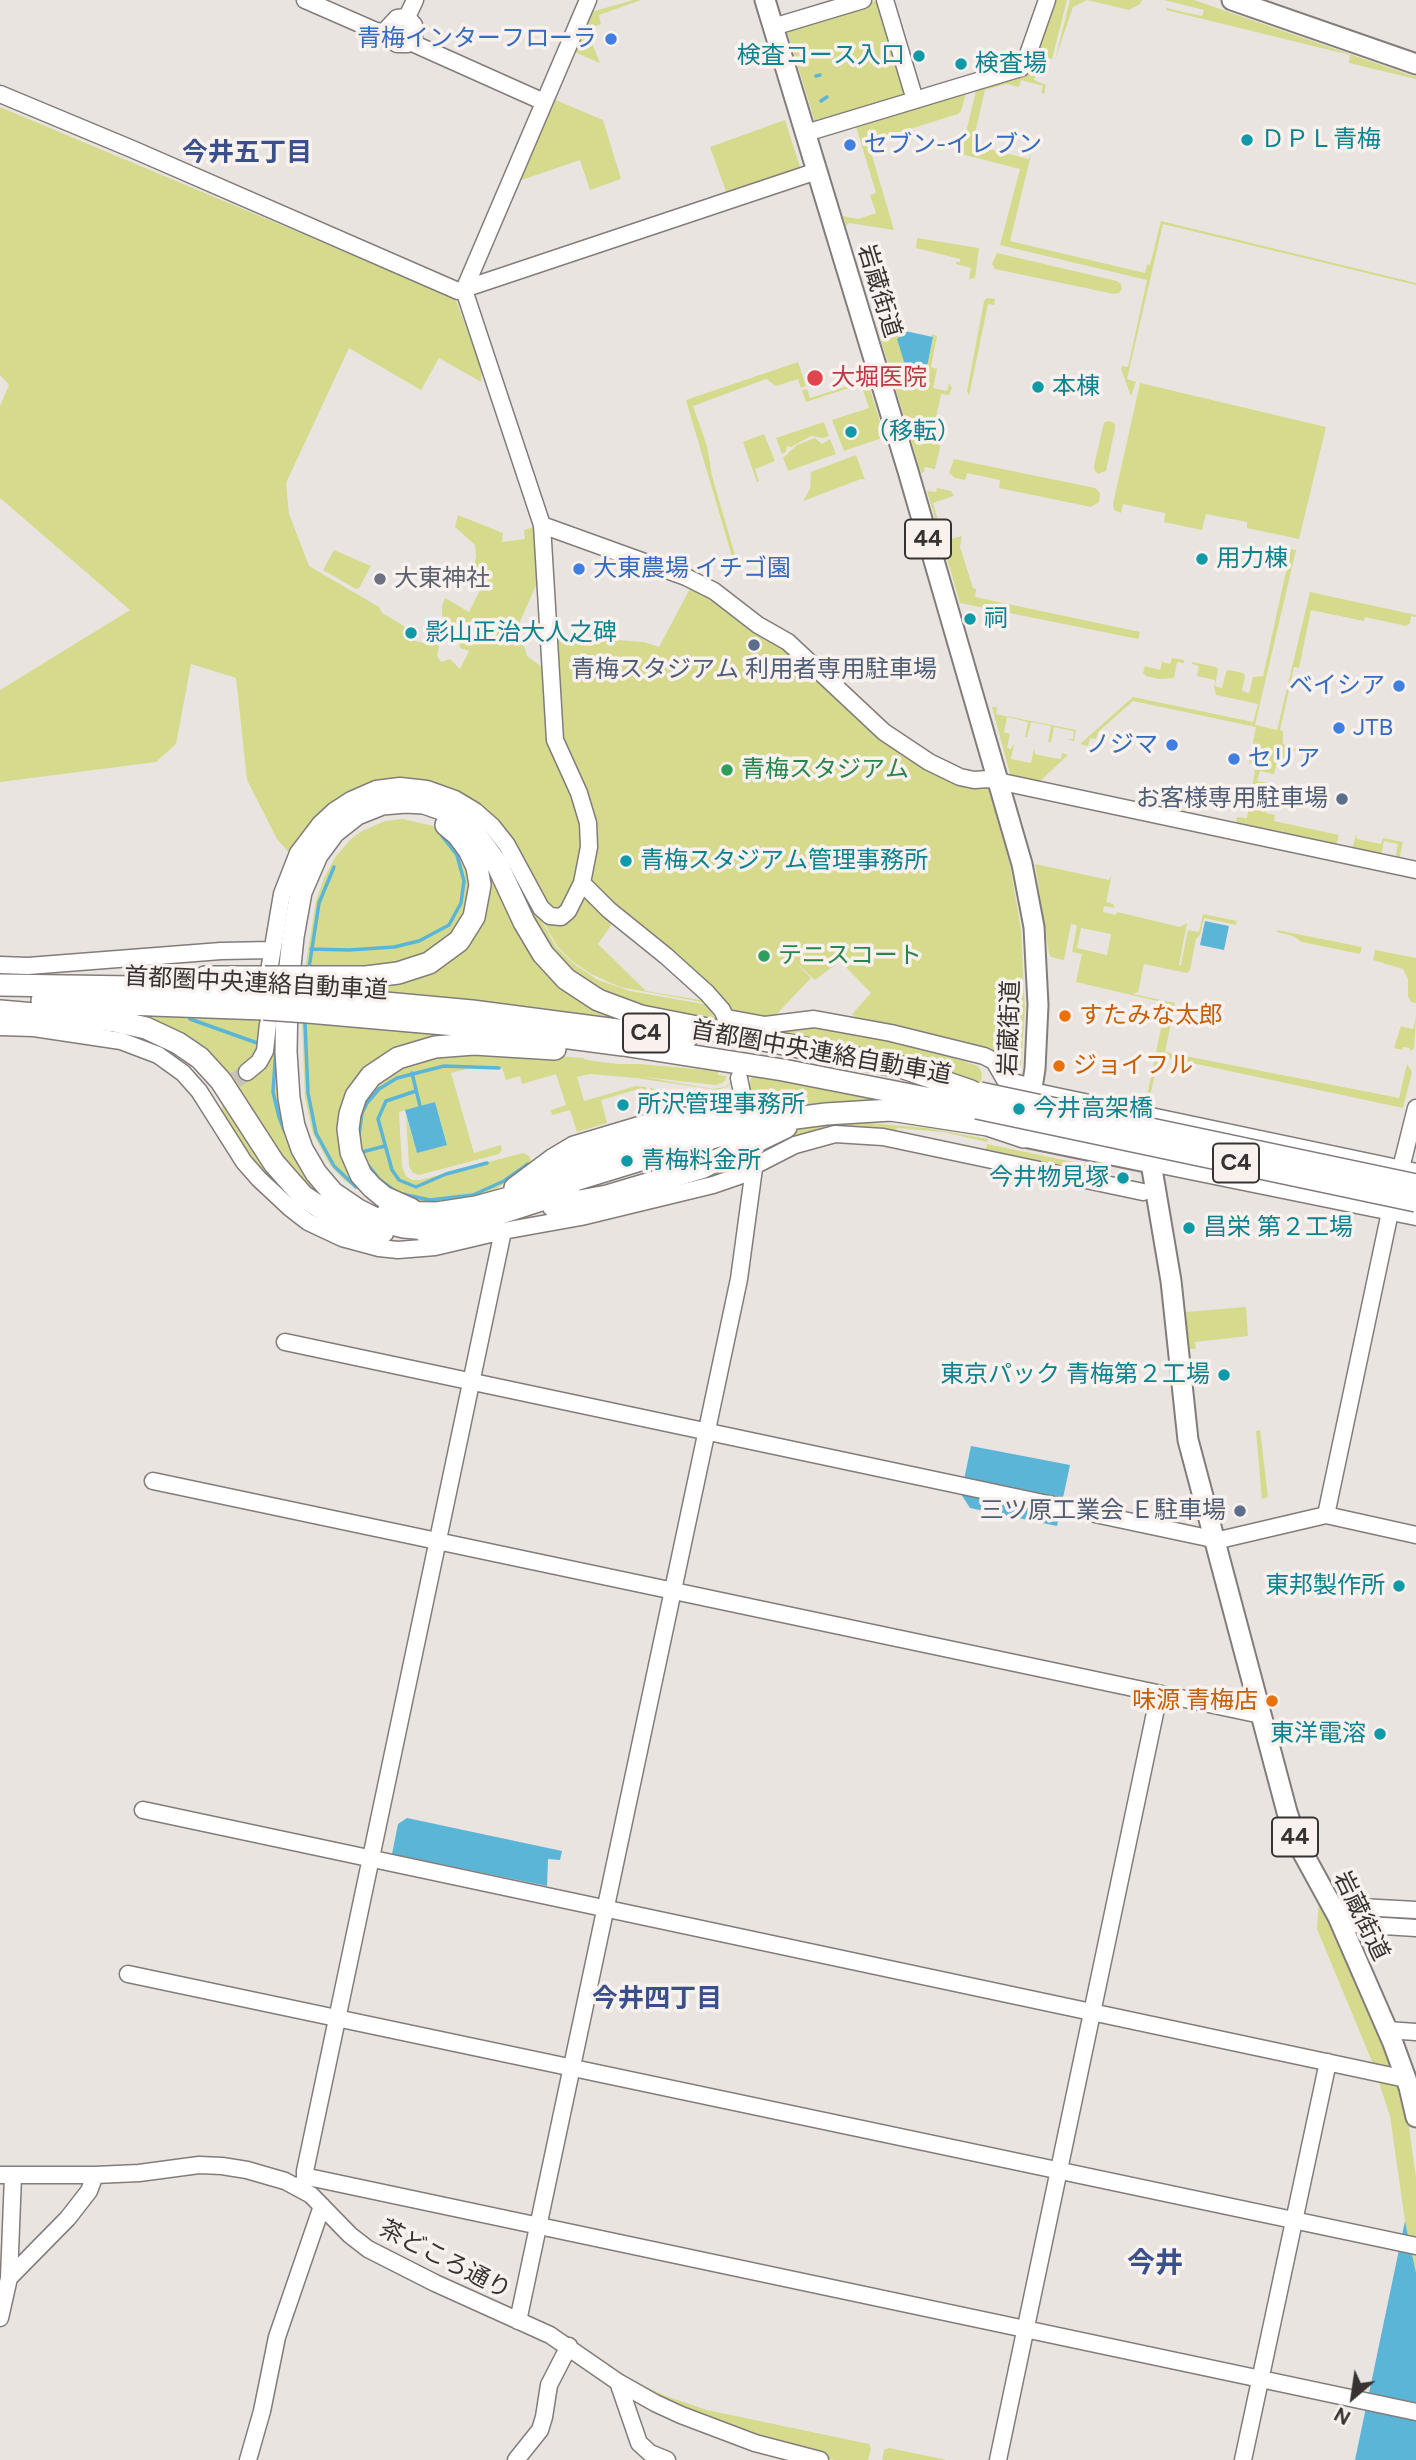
<!DOCTYPE html>
<meta charset="utf-8">
<style>
body{margin:0}
#map{position:relative;width:1416px;height:2460px;overflow:hidden;background:#eae4e0;font-family:Figtree,sans-serif}
canvas{display:block}
.north{position:absolute;left:1318px;top:2362px;width:70px;height:70px;-webkit-text-stroke:5px #f8f1ee;paint-order:stroke;rotate:209deg;font-size:19px;font-weight:700;line-height:28px;text-align:center;color:#363332}
.north::after{content:'';display:block;margin:auto;width:24px;height:32px;background:#363332;clip-path:polygon(50% 0,100% 100%,50% 72%,0 100%)}
</style>
<div id="map">
<canvas width="1416" height="2460"></canvas>
<div class="north">N</div>
</div>
<script>
const ctx = document.querySelector('canvas').getContext('2d');
ctx.lineJoin = 'round';
function paint(path, color) { ctx.fillStyle = color; ctx.fill(path, 'evenodd'); }
const poly = rows => new Path2D(rows.map(r => 'M' + r).join(''));
function strokePath(path, color, width, dash) { ctx.strokeStyle = color; ctx.lineWidth = width; ctx.lineCap = dash ? 'butt' : 'round'; ctx.setLineDash(dash || []); ctx.stroke(path); }
function write(font, color, halo, rows, align = 'center') {
  ctx.font = font + ' Figtree,"Noto Sans JP",sans-serif'; ctx.lineWidth = 7; ctx.setLineDash([]); ctx.textBaseline = 'middle'; ctx.strokeStyle = halo; ctx.fillStyle = color; for (const [text, x, y, turn = 0] of rows) {
    ctx.save(); ctx.translate(x, y); ctx.rotate((+turn || 0) * Math.PI / 180); ctx.textAlign = isNaN(turn) ? turn : align; if (halo) ctx.strokeText(text, 0, 0); ctx.fillText(text, 0, 0); ctx.restore();
  }
}
const green = poly([
 [633,0,641,0,599,15,601,24,591,28,583,25,588,13],
 [878,0,909,94,820,124,815,122,787,31,790,26],
 [1051,0,1067,0,1052,59,1040,57,1034,80,1046,85,1044,94,1041,93,1043,86,1021,80,1019,87,1006,84,985,90,974,137,973,145,1029,159,1032,151,1010,241,1145,273,1147,264,1150,265,1161,221,1416,283,1416,285,1163,224,1127,379,1136,382,1131,396,1121,369,1122,366,1128,367,1147,280,1000,245,1020,169,961,154,977,86,1026,71],
 [1070,0,1142,0,1140,4,1129,10,1087,0,1073,7,1055,60],
 [1164,0,1194,0,1416,77,1416,79,1349,63,1350,55,1166,10,1166,8,1202,16,1204,10],
 [579,33,590,38,600,63,572,51],
 [967,90,961,111,958,114,868,142,894,230,849,223,846,226,843,216,858,219,876,213,870,195,876,193,855,123],
 [551,98,603,120,621,179,590,190,580,160,513,183],
 [0,107,455,298,482,369,481,382,439,358,421,390,349,348,286,483,289,514,309,566,379,607,382,613,404,626,407,634,415,641,425,643,424,636,432,635,439,646,437,656,441,662,450,659,460,669,469,651,460,648,459,641,466,639,468,633,461,635,451,626,442,615,442,606,445,598,469,612,484,582,472,576,476,557,475,545,455,527,458,515,503,533,502,542,525,539,524,530,538,526,538,581,518,626,527,656,546,670,581,811,584,841,575,889,559,910,550,909,515,848,442,788,291,855,277,839,247,780,236,678,191,664,176,744,156,762,0,782,0,690,130,610,0,498,0,406,9,385,0,375],
 [785,120,801,170,728,197,710,147],
 [917,238,979,248,975,278,969,279,971,268,956,264,956,262,960,262,960,259,916,248],
 [997,253,1117,281,1121,284,1122,289,1119,293,1114,294,995,269,992,264],
 [987,298,995,299,994,305,988,304,969,396,967,391,984,301],
 [899,321,901,321,899,329,905,330,897,339,926,372,933,338,931,334,937,336,931,367,937,369,933,388,947,391,949,383,952,388,949,395,941,394,933,432,943,434,935,469,925,467,924,472,921,473,877,327],
 [798,362,806,386,801,388,798,379,776,386,766,379,693,406,707,446,712,476,735,555,739,555,733,560,686,400],
 [867,380,884,434,882,438,844,451,832,420,869,408,861,384,806,402,802,390,807,389,810,398],
 [1140,383,1326,427,1299,539,1247,528,1247,522,1206,514,1202,530,1164,522,1165,513,1123,504,1121,513,1114,510,1113,504],
 [1110,421,1115,424,1115,429,1106,471,1098,474,1095,471,1094,466,1103,426,1105,422],
 [824,422,829,436,823,438,811,436,791,447,787,446,786,452,782,454,776,438],
 [764,434,775,461,755,469,759,481,757,482,743,442],
 [815,438,822,444,830,439,836,454,788,471,783,458,797,445],
 [856,455,865,480,861,479,803,501,810,489,811,472],
 [954,459,1095,488,1100,493,1099,502,1091,507,999,488,1000,480,967,473,965,480,955,478,949,473],
 [937,488,951,491,954,496,933,503,944,541,962,536,960,547,973,588,976,589,975,597,1140,632,1138,639,960,603,927,491,936,492],
 [1291,549,1296,550,1255,725,1277,730,1310,592,1416,615,1416,617,1411,616,1410,623,1406,626,1365,617,1364,621,1311,610,1299,668,1294,667,1280,730,1283,731,1283,744,1310,754,1287,750,1285,758,1278,757,1274,774,1260,771,1257,781,1272,784,1266,813,1275,815,1274,821,1339,835,1336,846,1224,821,1236,823,1237,817,1247,818,1256,765,1249,763,1256,727,1133,701,1098,732,1096,739,1090,738,1088,746,1080,744,1133,697,1253,722,1258,704,1216,695,1214,686,1215,680,1197,676,1199,666,1192,664,1192,662,1216,667,1218,670,1215,686,1222,688,1226,672,1229,670,1243,673,1245,676,1242,691,1249,693,1253,677,1263,676],
 [334,550,371,566,359,588,356,589,323,570],
 [693,583,786,645,876,731,988,785,1010,865,1021,929,1025,1010,1020,1080,1011,1078,1000,1061,862,1023,852,1014,871,993,840,961,815,980,793,960,811,978,772,1019,739,1015,664,946,613,906,587,880,590,867,561,743,552,641,574,638,615,640,644,642,659,647],
 [1172,658,1184,660,1184,663,1177,662,1174,678,1159,679,1146,676,1143,673,1145,666,1160,670,1162,662,1170,664],
 [992,707,997,707,996,714,1076,730,1074,741,1067,739,1073,739,1074,731,1054,727,1051,742,1048,742,1051,726,1031,722,1027,737,1025,737,1028,722,1007,717,1004,732,1010,734,1007,748,1011,749,1014,743,1011,759,1031,763,1034,748,1035,754,1053,758,1061,759,1062,753,1068,755,1037,784,1016,779,1010,774],
 [391,791,422,792,434,795,460,807,478,819,492,833,510,858,508,859,556,947,574,964,598,980,630,991,703,1004,709,1007,716,1021,720,1021,713,1008,707,1003,620,987,591,974,572,961,557,946,541,918,551,924,565,923,583,896,587,896,614,921,598,944,646,991,700,1000,705,997,715,1008,723,1022,765,1030,810,1024,929,1050,978,1066,982,1073,981,1084,900,1061,647,1010,600,993,570,972,548,949,530,918,505,862,483,830,455,808,421,796,390,795,366,802,340,816,322,834,307,857,298,878,288,919,282,969,275,969,284,905,291,881,306,850,322,828,346,808,365,798],
 [403,819,433,826,453,840,472,879,462,926,432,952,392,966,305,969,316,901,324,878,336,856,352,838,362,831,385,821],
 [466,830,536,953,662,1026,505,1004,309,986,366,982,473,931],
 [1356,834,1357,839,1381,844,1383,838,1403,842,1399,860,1395,859,1398,844,1384,841,1381,856,1352,849],
 [1035,864,1109,880,1112,874,1106,902,1113,904,1115,908,1104,906,1103,912,1116,915,1117,912,1180,927,1187,923,1179,965,1181,965,1188,930,1199,932,1203,914,1237,921,1236,925,1204,918,1200,935,1196,939,1190,970,1187,973,1144,964,1138,992,1133,994,1175,1003,1165,1052,1399,1098,1407,1064,1412,1072,1403,1108,1159,1056,1148,1106,1139,1105,1140,1100,1146,1101,1166,1003,1076,982,1082,954,1072,952,1077,925,1071,924,1064,960,1051,957,1049,954],
 [1081,928,1111,934,1107,955,1077,948],
 [1277,930,1362,947,1360,954,1302,942,1293,936,1277,932],
 [1375,950,1416,958,1416,1003,1411,1002,1408,997,1408,979,1403,969,1373,960],
 [79,1012,264,1019,263,1042,260,1054,241,1070,246,1078,261,1067,268,1058,272,1048,273,1020,279,1020,282,1104,295,1152,307,1174,327,1197,366,1224,335,1212,314,1199,296,1182,273,1153,227,1080,196,1049,175,1036,147,1024,117,1016],
 [1416,1017,1414,1049,1410,1051,1410,1048,1403,1047,1402,1050,1394,1048,1401,1026,1413,1029],
 [302,1021,505,1040,445,1041,350,1098,371,1199,344,1180,330,1165,313,1134,305,1098],
 [439,1054,529,1054,584,1058,584,1059,593,1061,618,1064,640,1064,718,1071,718,1075,727,1076,724,1082,716,1085,644,1077,713,1089,725,1087,733,1079,727,1087,717,1090,636,1078,590,1074,577,1077,584,1101,636,1086,646,1087,648,1093,646,1093,642,1088,601,1100,607,1123,577,1132,570,1110,552,1115,551,1110,566,1105,556,1074,522,1084,520,1076,506,1080,502,1068,471,1068,451,1073,474,1153,501,1145,502,1150,499,1154,419,1175,413,1173,409,1166,406,1116,417,1153,447,1144,435,1102,399,1112,402,1167,406,1176,412,1180,420,1180,523,1153,529,1156,532,1163,491,1193,480,1196,424,1203,400,1197,367,1170,356,1139,360,1106,387,1073],
 [752,1075,855,1094,877,1100,755,1114,749,1087],
 [650,1088,726,1101,737,1106,738,1112,731,1105,712,1101,731,1109,693,1111,669,1098,655,1102],
 [226,1101,295,1202,271,1181,244,1147,222,1111,222,1105],
 [858,1122,927,1128,988,1139,987,1142,943,1132,897,1128,896,1135,773,1149,764,1145,798,1129],
 [987,1144,1112,1170,1109,1181,985,1154],
 [1246,1307,1248,1336,1195,1342,1196,1349,1189,1349,1186,1312],
 [1260,1430,1268,1497,1262,1499,1264,1524,1256,1431],
 [1319,1899,1393,2066,1406,2105,1416,2178,1416,2273,1405,2221,1390,2116,1371,2059,1317,1929],
 [634,2381,666,2396,707,2410,869,2444,871,2449,868,2460,835,2460,784,2449,690,2417,629,2382],
 [889,2448,947,2460,882,2460,884,2450]
]);
const water = poly([
 [905,331,933,337,926,372,906,368,897,339],
 [1205,921,1229,926,1224,950,1200,945],
 [435,1102,447,1145,417,1153,405,1110],
 [971,1446,1070,1465,1057,1526,970,1508,961,1494],
 [407,1818,562,1851,560,1860,548,1859,547,1886,392,1854,398,1824],
 [1405,2221,1416,2273,1416,2460,1355,2460]
]);
const stream = poly([
 [816,76,820,75],
 [821,101,827,97],
 [311,949,349,950,394,947,419,941,449,925,461,903,464,881,457,855,442,836],
 [309,968,319,903,334,867],
 [190,1019,260,1044],
 [305,1023,308,1093,316,1133,334,1166,356,1187,358,1185],
 [273,1047,276,1048,273,1092,279,1117,285,1132],
 [412,1073,420,1106],
 [416,1091,386,1101,378,1119,392,1170,399,1180,416,1187,446,1174,487,1163],
 [359,1135,362,1113,367,1103,379,1089,397,1078,444,1066,499,1068],
 [362,1152,385,1146],
 [368,1165,380,1180,395,1191],
 [402,1194,430,1200,473,1195,504,1181,528,1164]
]);
const minorTunnel = poly([
 [216,1094,247,1072]
]);
const minor = poly([
 [305,0,376,31,384,32],
 [885,0,915,100],
 [407,17,414,25,414,37,408,44,397,44,389,39,384,32,397,18,407,17],
 [407,17,415,0],
 [773,27,863,0],
 [410,42,544,102],
 [0,94,132,149,458,291,817,171],
 [806,133,1021,68,1025,63,1047,0],
 [542,525,686,577,714,591,758,625,788,642,884,732,929,762,960,777,974,780,988,779,1416,870],
 [582,883,609,910,666,956,707,993,722,1010,728,1023],
 [0,965,28,966,221,951,272,950],
 [270,965,282,894,298,853,320,824,334,811,351,800,376,789,400,786,427,789,455,799,475,811,492,826,507,845,541,908,550,916,561,917,568,911,582,883,589,847,588,823,579,793,555,740,542,525,464,290,588,0],
 [727,1018,765,1025,814,1019,891,1033,984,1056,994,1061,1005,1080,1032,1087],
 [0,1027,34,1028,121,1041,158,1055,183,1073,199,1091,244,1162,259,1179,290,1208,308,1222,342,1238,379,1248,398,1250,435,1247,503,1231,581,1217,713,1185,745,1174,756,1165,795,1145,835,1134,883,1137,1143,1192],
 [247,1072,259,1062,265,1051,268,1024],
 [739,1078,745,1108],
 [1032,1091,1416,1172],
 [1151,1163,1416,1217],
 [285,1342,1208,1538,1215,1541,1326,1515,1416,1535],
 [153,1481,1261,1715],
 [1326,1515,1390,1212,1416,1108],
 [143,1810,1406,2079],
 [1416,1910,1342,1906,1338,1917,1351,1924,1416,1928],
 [128,1974,1416,2246],
 [1387,2030,1416,2032],
 [0,2175,95,2175,139,2173,199,2165,222,2166,247,2170,285,2181,311,2195,350,2235,368,2249,435,2283,550,2335,618,2382,655,2403,681,2415,755,2443,820,2460],
 [305,2179,313,2178,1416,2412],
 [301,2186,305,2179,305,2171,503,1231],
 [9,2278,68,2218,89,2191,95,2175],
 [0,2318,9,2278,13,2176],
 [518,2321,739,1279,755,1161],
 [618,2382,639,2443,650,2453,667,2460],
 [248,2460,262,2411,277,2337,322,2206],
 [516,2460,540,2430,544,2417,549,2385,569,2346],
 [998,2460,1159,1694],
 [1243,2460,1328,2062]
]);
const major = poly([
 [765,0,908,471,1022,864,1034,927,1038,1005,1035,1069,1024,1137,1151,1163,1171,1281,1188,1440,1287,1812,1298,1844,1338,1917,1393,2043,1409,2087,1416,2117],
 [1232,0,1416,64]
]);
const highway = poly([
 [205,977,265,977],
 [309,977,366,977,398,973,429,963,459,941,474,917,480,885,477,867,469,850,458,835,446,825],
 [0,985,133,987,265,993],
 [309,996,472,1011,686,1039],
 [42,1001,264,1009],
 [0,1011,115,1021,146,1028,178,1043,200,1058,221,1081,274,1163,303,1196,336,1218,363,1228,383,1232],
 [308,1012,501,1029,623,1045,783,1070,977,1108],
 [545,1176,579,1162,707,1125],
 [515,1188,554,1159,574,1147,671,1118,780,1120,826,1114,891,1110,988,1125,1024,1137],
 [553,1206,607,1196,701,1168,786,1127],
 [411,1209,384,1197,372,1187,361,1175,351,1152,348,1129,350,1114,356,1096,371,1076,398,1058,435,1047,474,1044,555,1049],
 [388,1212,437,1213,476,1207,509,1198,539,1186,575,1180,751,1126,780,1120],
 [439,1230,404,1227,380,1221,358,1210,333,1193,316,1173,302,1149,294,1126,289,1098,286,1052,287,995,293,937,301,892,317,855,334,832,357,814,382,804,406,802,424,803,447,811,470,827,497,864,524,922,543,954,566,979,598,1000,641,1016,901,1067,971,1091],
 [425,1232,479,1220,569,1191]
]);
const highwayBridge = poly([
 [265,977,309,977],
 [265,993,309,996],
 [264,1009,308,1012],
 [980,1093,1416,1185],
 [977,1108,1416,1201]
]);
const markers = [
 [611,39,7,"#3f7fe0"],
 [919,56,7,"#0f9aa8"],
 [961,64,7,"#0f9aa8"],
 [1247,140,7,"#0f9aa8"],
 [850,145,7,"#3f7fe0"],
 [815,378,9,"#e0444e"],
 [1038,387,7,"#0f9aa8"],
 [851,432,7,"#0f9aa8"],
 [1202,559,7,"#0f9aa8"],
 [579,569,7,"#3f7fe0"],
 [380,579,7,"#6b7280"],
 [970,619,7,"#0f9aa8"],
 [411,633,7,"#0f9aa8"],
 [754,645,7,"#5c6f8a"],
 [1399,686,7,"#3f7fe0"],
 [1339,728,7,"#3f7fe0"],
 [1172,745,7,"#3f7fe0"],
 [1234,759,7,"#3f7fe0"],
 [727,770,7,"#2e9e5b"],
 [1342,799,7,"#5c6f8a"],
 [626,861,7,"#0f9aa8"],
 [764,956,7,"#2e9e5b"],
 [1065,1016,7,"#e8710a"],
 [1059,1066,7,"#e8710a"],
 [623,1105,7,"#0f9aa8"],
 [1019,1109,7,"#0f9aa8"],
 [627,1161,7,"#0f9aa8"],
 [1123,1178,7,"#0f9aa8"],
 [1189,1228,7,"#0f9aa8"],
 [1224,1375,7,"#0f9aa8"],
 [1240,1511,7,"#5c6f8a"],
 [1399,1586,7,"#0f9aa8"],
 [1272,1701,7,"#e8710a"],
 [1380,1734,7,"#0f9aa8"]
];
const shields = [
 [928,539,46],
 [646,1033,46],
 [1236,1163,46],
 [1295,1837,46]
];
const shieldNames = [
 ["44",928,539],
 ["C4",646,1033],
 ["C4",1236,1163],
 ["44",1295,1837]
];
const shopNames = [
 ["青梅インターフローラ",597,39,"right"],
 ["セブン-イレブン",864,145],
 ["大東農場 イチゴ園",593,569],
 ["ベイシア",1385,686,"right"],
 ["JTB",1353,728],
 ["ノジマ",1158,745,"right"],
 ["セリア",1248,759]
];
const cultureNames = [
 ["検査コース入口",905,56,"right"],
 ["検査場",975,64],
 ["ＤＰＬ青梅",1261,140],
 ["本棟",1052,387],
 ["（移転）",865,432],
 ["用力棟",1216,559],
 ["祠",984,619],
 ["影山正治大人之碑",425,633],
 ["青梅スタジアム管理事務所",640,861],
 ["所沢管理事務所",637,1105],
 ["今井高架橋",1033,1109],
 ["青梅料金所",641,1161],
 ["今井物見塚",1109,1178,"right"],
 ["昌栄 第２工場",1203,1228],
 ["東京パック 青梅第２工場",1210,1375,"right"],
 ["東邦製作所",1385,1586,"right"],
 ["東洋電溶",1366,1734,"right"]
];
const streetNames = [
 ["岩蔵街道",879,291,73],
 ["首都圏中央連絡自動車道",256,984,3],
 ["岩蔵街道",1010,1028,-88],
 ["首都圏中央連絡自動車道",821,1053,10],
 ["岩蔵街道",1361,1916,64],
 ["茶どころ通り",445,2260,27]
];
const healthNames = [
 ["大堀医院",831,378]
];
const worshipNames = [
 ["大東神社",394,579]
];
const serviceNames = [
 ["青梅スタジアム 利用者専用駐車場",754,670,"center"],
 ["お客様専用駐車場",1328,799],
 ["三ツ原工業会 Ｅ駐車場",1226,1511]
];
const leisureNames = [
 ["青梅スタジアム",741,770],
 ["テニスコート",778,956]
];
const foodNames = [
 ["すたみな太郎",1079,1016],
 ["ジョイフル",1073,1066],
 ["味源 青梅店",1258,1701,"right"]
];
const neighbourhoodNames = [
 ["今井五丁目",247,153],
 ["今井四丁目",657,1999]
];
const quarterNames = [
 ["今井",1155,2264]
];
paint(green, '#d6da8d');
paint(water, '#5ab5d7');
strokePath(stream, '#5ab5d7', 3.5);
strokePath(minorTunnel, '#c6c1bd', 16, [16, 8]);
strokePath(minor, '#827c7a', 19);
strokePath(major, '#827c7a', 23);
strokePath(highway, '#827c7a', 24);
strokePath(minor, '#fff', 16);
strokePath(major, '#fff', 19);
strokePath(highway, '#fff', 21);
strokePath(highwayBridge, '#827c7a', 24, []);
strokePath(highwayBridge, '#fff', 21);
for (const [x, y, r, color] of markers) { const dot = new Path2D(); dot.arc(x, y, r, 0, 2 * Math.PI); ctx.fillStyle = color; ctx.fill(dot); strokePath(dot, '#f8f1ee', 2.5); }
for (const [x, y, w] of shields) { const box = new Path2D(); box.roundRect(x - w / 2, y - 19.5, w, 39, 5); ctx.fillStyle = '#f8f1ee'; ctx.fill(box); strokePath(box, '#363332', 2); }
write('bold 23px', '#363332', null, shieldNames);
write('24px', '#366cbe', '#f8f1ee', shopNames, 'left');
write('24px', '#0d838f', '#f8f1ee', cultureNames, 'left');
write('24px', '#363332', '#f8f1ee', streetNames);
write('24px', '#be3a42', '#f8f1ee', healthNames, 'left');
write('24px', '#5b616d', '#f8f1ee', worshipNames, 'left');
write('24px', '#4e5e75', '#f8f1ee', serviceNames, 'right');
write('24px', '#27864d', '#f8f1ee', leisureNames, 'left');
write('24px', '#c56008', '#f8f1ee', foodNames, 'left');
write('bold 26px', '#3a508b', '#f8f1ee', neighbourhoodNames);
write('bold 28px', '#3a508b', '#f8f1ee', quarterNames);
</script>
